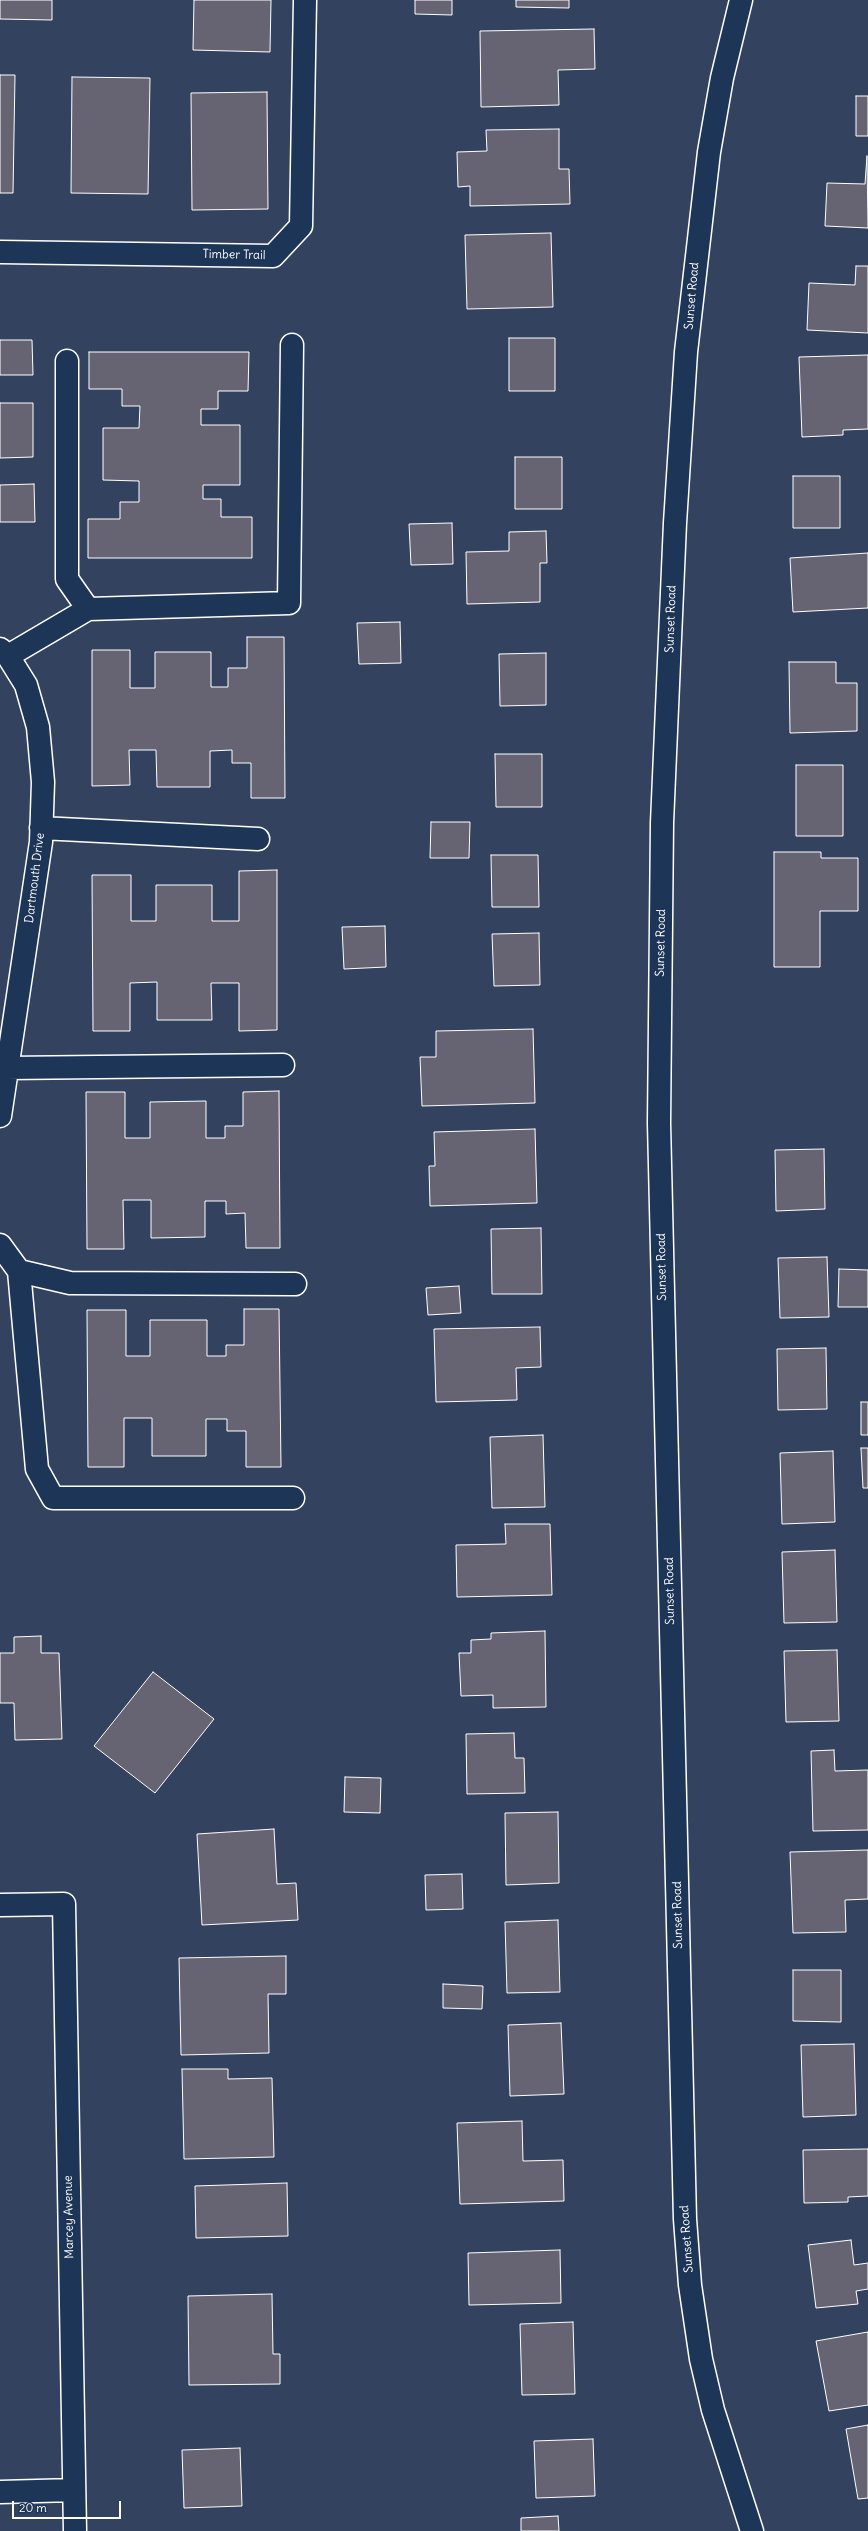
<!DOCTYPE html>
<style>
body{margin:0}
#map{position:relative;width:868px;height:2531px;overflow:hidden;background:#33435f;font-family:Delius,sans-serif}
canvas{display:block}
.scale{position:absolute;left:12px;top:2501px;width:109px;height:18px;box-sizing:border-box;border:2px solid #fff;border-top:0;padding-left:5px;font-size:12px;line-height:14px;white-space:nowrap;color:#fff;-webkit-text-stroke:3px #1d3557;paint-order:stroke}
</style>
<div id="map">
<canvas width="868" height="2531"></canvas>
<div class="scale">20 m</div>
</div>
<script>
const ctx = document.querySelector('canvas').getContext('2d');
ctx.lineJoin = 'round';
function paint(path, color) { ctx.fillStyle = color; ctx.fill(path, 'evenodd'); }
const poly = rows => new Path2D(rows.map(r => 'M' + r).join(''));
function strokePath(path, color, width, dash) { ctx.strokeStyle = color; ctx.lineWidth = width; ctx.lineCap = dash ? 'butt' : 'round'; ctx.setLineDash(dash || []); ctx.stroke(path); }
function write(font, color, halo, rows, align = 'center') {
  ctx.font = font + ' Delius,sans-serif'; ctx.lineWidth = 3.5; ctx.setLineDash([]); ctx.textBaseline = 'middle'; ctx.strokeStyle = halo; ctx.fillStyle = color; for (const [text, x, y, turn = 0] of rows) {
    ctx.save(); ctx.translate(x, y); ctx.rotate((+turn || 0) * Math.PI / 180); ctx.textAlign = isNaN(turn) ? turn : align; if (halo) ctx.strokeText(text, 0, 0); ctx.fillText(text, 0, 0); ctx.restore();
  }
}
const building = poly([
 [0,0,52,0,52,20,0,19,0,0],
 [194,0,271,0,270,52,193,50,194,0],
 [415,0,452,0,452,15,415,14,415,0],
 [516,0,569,0,569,8,516,7,516,0],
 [594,29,595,69,558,70,559,105,481,107,480,31,594,29],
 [0,75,15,75,13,193,0,193,0,75],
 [72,77,150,78,148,194,71,193,72,77],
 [267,92,268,209,192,210,191,93,267,92],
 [856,96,868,96,868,136,856,136,856,96],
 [559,129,559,169,569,169,570,204,470,206,470,186,458,187,457,152,487,151,486,130,559,129],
 [867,156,868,228,825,226,827,183,865,184,867,156],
 [551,233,553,307,467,309,465,235,551,233],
 [856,266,868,266,868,333,807,330,809,283,855,285,856,266],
 [509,338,555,338,555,391,509,391,509,338],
 [0,340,32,340,33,375,0,375,0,340],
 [89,352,249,352,248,391,218,391,218,409,201,409,201,425,240,425,240,485,203,485,203,499,221,499,221,517,252,517,252,558,88,558,88,519,120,519,120,502,139,502,139,481,103,480,103,428,139,428,140,406,122,406,122,389,89,389,89,352],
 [868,355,868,429,843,430,843,435,802,437,799,357,868,355],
 [0,403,33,403,33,457,0,458,0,403],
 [515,457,562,457,562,509,515,509,515,457],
 [793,476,840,476,840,528,793,528,793,476],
 [34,484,35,522,0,522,0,485,34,484],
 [452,523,453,564,411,565,409,524,452,523],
 [546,531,547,563,540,563,540,602,467,604,466,552,509,551,509,532,546,531],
 [868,553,868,608,793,612,790,558,868,553],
 [400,622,401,663,359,664,357,623,400,622],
 [247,637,284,637,285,798,251,798,251,763,232,763,232,750,210,751,210,787,157,787,156,750,129,750,130,785,92,786,92,650,130,650,130,688,155,688,155,652,211,652,211,687,228,687,228,668,247,668,247,637],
 [546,653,546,705,500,706,499,654,546,653],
 [789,662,836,662,836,683,857,683,857,731,790,733,789,662],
 [495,754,542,754,542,807,496,807,495,754],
 [796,765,843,765,843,836,796,836,796,765],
 [431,822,470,822,469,858,430,858,431,822],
 [774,852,821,852,821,858,858,858,858,911,820,911,820,967,774,967,774,852],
 [491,855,538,855,539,907,492,907,491,855],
 [277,870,277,1030,239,1031,239,983,211,983,212,1020,157,1020,157,982,130,983,130,1031,93,1031,92,875,131,875,131,921,156,921,156,885,212,885,212,921,239,921,239,871,277,870],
 [385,926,386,967,344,969,342,927,385,926],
 [539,933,540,985,494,986,492,934,539,933],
 [533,1029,535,1103,422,1106,420,1057,436,1057,436,1031,533,1029],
 [279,1091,280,1248,246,1248,245,1213,226,1214,226,1201,205,1201,205,1237,151,1238,151,1200,123,1200,124,1249,87,1249,86,1092,125,1092,125,1138,150,1138,150,1102,206,1101,206,1138,225,1138,225,1126,243,1126,243,1092,279,1091],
 [535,1129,537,1203,430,1206,429,1166,435,1166,434,1132,535,1129],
 [824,1149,825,1209,776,1211,775,1150,824,1149],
 [541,1228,542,1294,492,1294,491,1229,541,1228],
 [827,1257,829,1317,780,1318,778,1258,827,1257],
 [839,1269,868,1270,868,1307,838,1307,839,1269],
 [459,1286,461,1313,428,1315,426,1288,459,1286],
 [244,1309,279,1309,281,1467,246,1467,246,1431,227,1431,227,1419,206,1419,206,1456,152,1456,152,1418,124,1418,124,1467,88,1467,87,1310,126,1310,126,1356,150,1356,150,1320,207,1320,207,1356,226,1356,226,1345,244,1345,244,1309],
 [540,1327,541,1367,516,1368,517,1400,436,1402,434,1329,540,1327],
 [826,1348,827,1409,778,1410,777,1349,826,1348],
 [861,1402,868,1402,868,1435,861,1435,861,1402],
 [543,1435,545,1507,492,1508,490,1437,543,1435],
 [861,1448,868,1448,868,1488,863,1488,861,1448],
 [833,1451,835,1522,782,1524,780,1453,833,1451],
 [505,1524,550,1524,552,1595,457,1597,456,1545,506,1544,505,1524],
 [835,1550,837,1622,784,1623,782,1552,835,1550],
 [545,1631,546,1707,493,1708,493,1695,461,1696,459,1653,471,1653,471,1640,491,1639,491,1633,545,1631],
 [41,1636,41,1653,59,1653,62,1739,15,1740,14,1703,0,1703,0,1653,14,1653,14,1637,41,1636],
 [837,1650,839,1721,786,1722,784,1651,837,1650],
 [153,1672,214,1719,155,1793,94,1746,153,1672],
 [514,1733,515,1758,524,1758,525,1793,467,1794,466,1734,514,1733],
 [834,1750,835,1771,868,1770,868,1830,813,1831,811,1751,834,1750],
 [345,1777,381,1778,380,1813,344,1812,345,1777],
 [558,1812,559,1883,506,1885,505,1813,558,1812],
 [274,1829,277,1884,296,1883,298,1920,202,1925,197,1834,274,1829],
 [868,1850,868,1899,845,1900,846,1932,793,1933,790,1852,868,1850],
 [462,1874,463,1909,426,1910,425,1875,462,1874],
 [558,1920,560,1992,507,1993,505,1922,558,1920],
 [286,1956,286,1994,268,1994,269,2053,181,2055,179,1958,286,1956],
 [793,1970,841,1970,841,2022,793,2021,793,1970],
 [443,1984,483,1986,482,2009,443,2008,443,1984],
 [561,2023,564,2094,510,2096,508,2025,561,2023],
 [854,2044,856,2115,803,2117,801,2045,854,2044],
 [182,2069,228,2069,228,2079,272,2078,274,2157,184,2159,182,2069],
 [522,2121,523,2161,563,2160,564,2201,460,2204,457,2123,522,2121],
 [868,2149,868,2196,848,2197,848,2202,804,2203,803,2150,868,2149],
 [287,2183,288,2236,196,2238,195,2186,287,2183],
 [851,2240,854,2265,868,2263,868,2289,856,2291,858,2304,816,2308,808,2245,851,2240],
 [560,2250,561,2303,469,2305,468,2253,560,2250],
 [272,2294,273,2354,280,2354,280,2384,189,2385,188,2296,272,2294],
 [573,2322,575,2394,522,2395,520,2324,573,2322],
 [868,2332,868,2405,829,2411,816,2341,868,2332],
 [868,2425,868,2498,858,2499,846,2429,868,2425],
 [593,2439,595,2496,536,2498,534,2441,593,2439],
 [240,2448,242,2506,184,2508,182,2450,240,2448],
 [558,2516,559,2531,521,2531,521,2518,558,2516]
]);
const minor = poly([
 [741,0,722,78,709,152,686,352,675,523,662,823,659,1123,685,2219,690,2285,701,2359,713,2410,752,2531],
 [0,252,273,256,301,226,305,0],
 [67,361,67,579,88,609],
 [0,649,8,656,26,685,38,727,43,782,41,842,0,1116],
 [8,656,88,609,289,603,292,345],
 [41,828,258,839],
 [7,1068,283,1065],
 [0,1245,19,1271,37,1469,53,1498,293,1498],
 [19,1271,70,1283,295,1284],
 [0,1905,64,1904,75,2531],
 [0,2492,74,2490]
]);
const streetNames = [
 ["Timber Trail",234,255,1],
 ["Sunset Road",692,296,-85],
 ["Sunset Road",671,619,-88],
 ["Dartmouth Drive",35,878,-83],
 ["Sunset Road",661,943,-89],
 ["Sunset Road",662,1267,-91],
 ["Sunset Road",670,1591,-91],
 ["Sunset Road",678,1915,-91],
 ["Marcey Avenue",69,2217,-91],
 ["Sunset Road",687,2239,-94]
];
paint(building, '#666372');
strokePath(building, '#fff', 1);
strokePath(minor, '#fff', 25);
strokePath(minor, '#1d3557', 22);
write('12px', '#fff', '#1d3557', streetNames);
</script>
